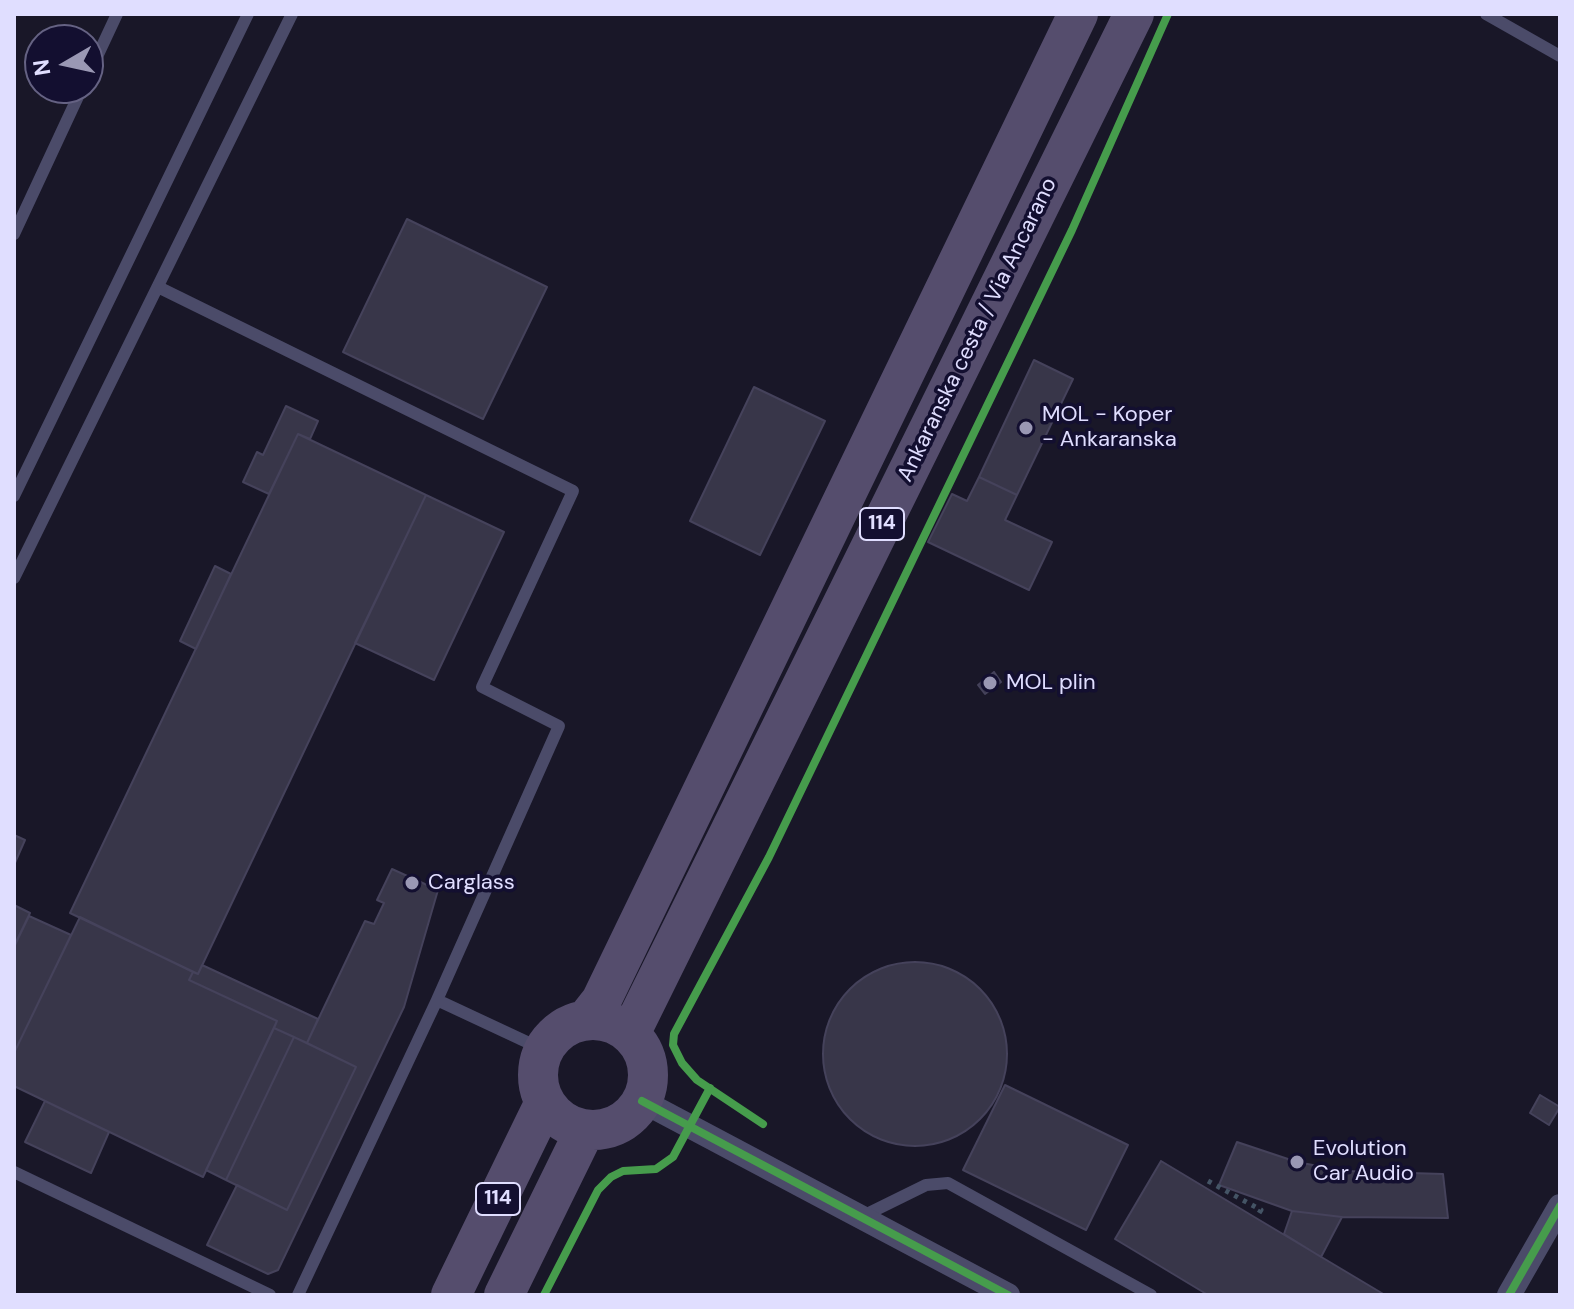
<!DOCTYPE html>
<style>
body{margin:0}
#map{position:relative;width:1574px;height:1309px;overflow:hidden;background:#191728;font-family:"DM Sans",sans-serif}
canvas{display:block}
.frame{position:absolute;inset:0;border:16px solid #e0deff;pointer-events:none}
.north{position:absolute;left:24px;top:24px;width:80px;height:80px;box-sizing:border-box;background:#130f30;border:2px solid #656283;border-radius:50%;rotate:261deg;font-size:22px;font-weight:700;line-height:32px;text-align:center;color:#e0deff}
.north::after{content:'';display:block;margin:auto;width:28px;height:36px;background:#9a98b4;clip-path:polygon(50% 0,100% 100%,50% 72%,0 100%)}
</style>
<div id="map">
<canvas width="1574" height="1309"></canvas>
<div class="frame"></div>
<div class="north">N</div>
</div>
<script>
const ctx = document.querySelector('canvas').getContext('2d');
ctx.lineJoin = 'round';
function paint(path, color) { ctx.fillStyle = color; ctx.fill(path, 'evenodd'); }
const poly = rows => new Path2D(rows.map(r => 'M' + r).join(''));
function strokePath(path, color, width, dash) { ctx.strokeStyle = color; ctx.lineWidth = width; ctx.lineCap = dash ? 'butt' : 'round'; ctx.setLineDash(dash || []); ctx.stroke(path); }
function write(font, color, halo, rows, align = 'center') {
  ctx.font = font + ' "DM Sans",sans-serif'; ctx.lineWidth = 7; ctx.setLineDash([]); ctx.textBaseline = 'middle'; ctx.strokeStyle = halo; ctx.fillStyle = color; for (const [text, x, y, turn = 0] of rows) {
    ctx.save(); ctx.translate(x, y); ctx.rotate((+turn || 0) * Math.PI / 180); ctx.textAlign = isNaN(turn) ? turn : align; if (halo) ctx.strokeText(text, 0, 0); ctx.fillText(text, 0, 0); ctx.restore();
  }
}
const building = poly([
 [407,219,547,287,483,419,343,352,407,219],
 [1034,360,1073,379,1017,495,979,477,1034,360],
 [754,387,825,421,760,555,690,521,754,387],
 [286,406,318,421,310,439,298,434,269,494,243,482,257,452,263,455,286,406],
 [298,434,426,495,198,974,70,913,298,434],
 [979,477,1017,495,1005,520,1052,542,1029,590,928,542,952,494,967,501,979,477],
 [426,495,504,532,434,680,355,643,426,495],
 [215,566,231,574,196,649,180,641,215,566],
 [994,672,1001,682,985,694,978,685,994,672],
 [14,835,25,840,14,865,14,835],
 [392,869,438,890,404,1007,278,1270,268,1274,207,1245,237,1185,287,1210,356,1067,307,1043,365,921,374,924,384,903,377,900,392,869],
 [14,905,30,913,16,942,14,941,14,905],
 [29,916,71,935,14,1053,14,947,29,916],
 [80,917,193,972,189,980,277,1021,203,1177,14,1086,14,1053,80,917],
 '823 1054a92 92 0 1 1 184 0a92 92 0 1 1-184 0Z',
 [202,965,318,1019,307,1043,274,1028,277,1021,189,980,193,972,198,974,202,965],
 [274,1028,294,1037,226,1180,206,1170,274,1028],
 [294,1037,356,1067,287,1210,226,1180,294,1037],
 [1005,1085,1128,1145,1086,1230,963,1170,1005,1085],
 [1540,1095,1560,1107,1549,1125,1530,1113,1540,1095],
 [45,1101,109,1132,91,1173,25,1142,45,1101],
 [1237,1142,1297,1162,1344,1171,1443,1174,1448,1218,1342,1217,1292,1211,1219,1185,1237,1142],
 [1161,1161,1256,1218,1385,1295,1208,1295,1115,1239,1161,1161],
 [1292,1211,1342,1217,1321,1257,1284,1234,1292,1211]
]);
const path = poly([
 [1208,1181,1261,1210,1256,1218]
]);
const lane = poly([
 [1486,14,1560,56],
 [88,76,117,14],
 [14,234,82,88],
 [158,287,573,491,482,687,559,726,437,1000],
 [14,496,248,14],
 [14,578,292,14],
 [14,1172,270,1295],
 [861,1217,926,1185,948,1183,1151,1295],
 [298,1295,437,1000,544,1050]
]);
const street = poly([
 [642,1101,1008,1295],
 [1509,1295,1560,1206]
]);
const primary = poly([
 '538 1075a55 55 0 1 1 110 0a55 55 0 1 1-110 0Z',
 [586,1020,601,1001,1078,14],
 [630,1034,1134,14],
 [451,1295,545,1102],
 [504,1295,585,1130]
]);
const cycleway = poly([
 [642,1101,1008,1295],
 [763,1124,697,1080,682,1063,673,1045,674,1034,769,857,1072,230,1168,14],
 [544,1295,598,1190,611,1177,623,1171,656,1169,673,1157,710,1088],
 [1509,1295,1560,1206]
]);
const markers = [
 [1026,428,8,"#9a98b4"],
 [990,683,8,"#9a98b4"],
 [412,883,8,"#9a98b4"],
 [1297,1162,8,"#9a98b4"]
];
const shields = [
 [882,524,44],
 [498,1199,44]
];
const shieldNames = [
 ["114",882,524],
 ["114",498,1199]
];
const streetNames = [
 ["Ankaranska cesta / Via Ancarano",978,330,-64]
];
const poiNames = [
 ["MOL - Koper",1042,415],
 ["- Ankaranska",1042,440],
 ["MOL plin",1006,683],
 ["Carglass",428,883],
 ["Evolution",1313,1149],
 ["Car Audio",1313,1174]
];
paint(building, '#383649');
strokePath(building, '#45425b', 2);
strokePath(path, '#445465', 5, [4, 6]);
strokePath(lane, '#4b4b69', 12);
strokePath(street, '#4b4b69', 24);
strokePath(primary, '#554d6d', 40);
strokePath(cycleway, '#469c4c', 8);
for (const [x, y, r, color] of markers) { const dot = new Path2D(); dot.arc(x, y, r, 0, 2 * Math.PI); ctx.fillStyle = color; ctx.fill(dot); strokePath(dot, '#130f30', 3); }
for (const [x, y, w] of shields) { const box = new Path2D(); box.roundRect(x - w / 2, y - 16, w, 32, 6); ctx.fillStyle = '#130f30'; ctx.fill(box); strokePath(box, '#e0deff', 2); }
write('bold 20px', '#e0deff', null, shieldNames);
write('22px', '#e0deff', '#130f30', streetNames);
write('22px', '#e0deff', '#130f30', poiNames, 'left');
</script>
